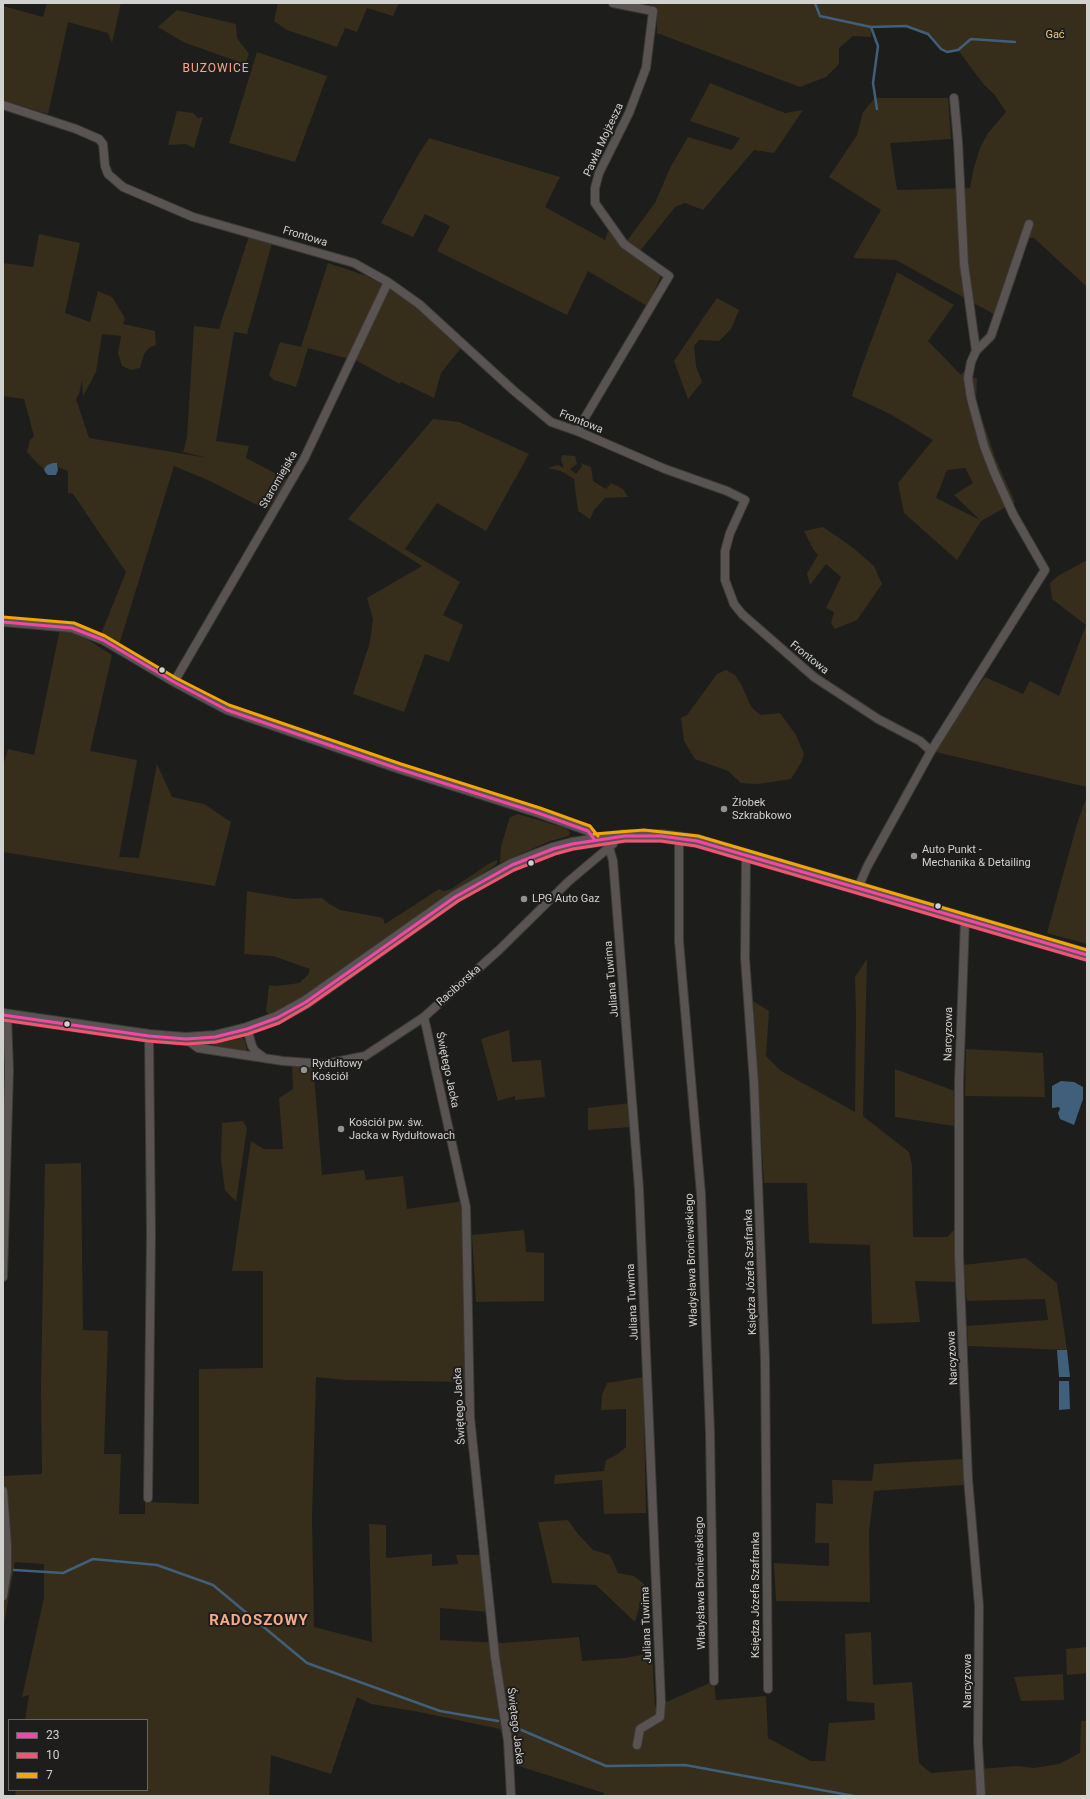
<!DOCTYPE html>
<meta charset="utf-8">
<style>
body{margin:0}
#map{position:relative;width:1090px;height:1799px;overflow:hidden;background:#1d1d1c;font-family:Roboto,sans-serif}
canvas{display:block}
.frame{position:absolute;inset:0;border:4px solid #d1d1cf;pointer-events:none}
.legend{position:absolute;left:8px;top:1719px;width:140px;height:72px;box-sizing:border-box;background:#1e1d1b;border:1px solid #666563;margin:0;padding:5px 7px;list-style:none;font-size:12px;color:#d1d1cf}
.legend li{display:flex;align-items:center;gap:8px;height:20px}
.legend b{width:20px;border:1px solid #666563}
</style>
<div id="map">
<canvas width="1090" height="1799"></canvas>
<div class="frame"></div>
<ul class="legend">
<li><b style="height:5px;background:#f346a5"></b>23</li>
<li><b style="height:5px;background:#f65372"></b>10</li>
<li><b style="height:5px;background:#f7a600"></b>7</li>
</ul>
</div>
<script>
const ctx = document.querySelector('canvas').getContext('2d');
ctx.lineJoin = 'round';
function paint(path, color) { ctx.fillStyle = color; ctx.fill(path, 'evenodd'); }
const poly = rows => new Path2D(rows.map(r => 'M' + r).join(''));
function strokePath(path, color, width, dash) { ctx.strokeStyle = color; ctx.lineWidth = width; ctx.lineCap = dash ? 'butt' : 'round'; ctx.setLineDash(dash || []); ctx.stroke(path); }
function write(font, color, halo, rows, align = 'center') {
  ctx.font = font + ' Roboto,sans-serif'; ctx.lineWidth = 4; ctx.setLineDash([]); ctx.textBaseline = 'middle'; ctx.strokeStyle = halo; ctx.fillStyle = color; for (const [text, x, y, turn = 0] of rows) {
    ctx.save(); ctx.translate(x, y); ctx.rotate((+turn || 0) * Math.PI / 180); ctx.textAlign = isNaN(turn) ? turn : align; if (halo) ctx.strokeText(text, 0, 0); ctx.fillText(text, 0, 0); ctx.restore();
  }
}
const green = poly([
 [47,3,121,3,112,43,108,33,68,22,48,114,3,100,3,6,43,17],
 [278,3,399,3,393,16,367,8,357,32,345,28,337,47,287,30,274,21],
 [650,3,1087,3,1087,287,1034,238,1024,238,999,317,896,260,853,258,881,210,829,177,857,135,863,112,875,98,948,98,951,139,890,143,897,190,970,188,973,171,980,148,988,133,1006,112,995,95,984,85,958,50,947,52,941,49,928,34,906,26,871,27,871,37,853,36,839,48,839,64,826,77,800,87,657,33,657,9,649,4],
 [177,10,236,24,237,38,249,54,245,64,183,42,158,27],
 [257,52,327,76,295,162,229,143],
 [710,83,785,113,803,110,774,153,754,150,703,210,685,203,675,207,640,251,626,242,655,203,670,168,688,137,732,150,740,138,690,121],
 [177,111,193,113,198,118,203,117,194,148,186,144,168,145],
 [429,138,560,177,545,207,605,240,608,231,661,276,647,306,588,271,567,315,437,251,450,226,425,214,413,237,381,223,417,157],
 [39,234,80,243,65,313,90,322,98,291,112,297,125,318,123,324,155,331,156,345,149,348,144,354,140,368,131,370,122,366,118,353,121,336,102,334,96,372,83,396,82,380,79,394,76,399,89,438,208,458,183,452,187,438,194,326,219,329,249,236,272,243,247,334,234,332,216,441,249,446,246,458,288,480,267,510,210,481,174,466,119,645,101,634,126,572,73,494,68,493,68,471,58,467,57,463,47,465,44,469,36,462,27,452,30,440,34,436,24,399,3,396,3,263,33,267],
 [328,263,367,276,403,296,461,348,441,373,434,398,401,382,400,384,357,361,308,348,296,387,274,380,269,375,280,342,301,347],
 [897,272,954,305,928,341,961,375,963,372,977,379,976,401,996,460,1015,502,981,521,957,560,904,513,898,483,933,440,890,414,852,396,860,371],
 [965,468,973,483,954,495,980,520,936,498,947,470],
 [717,298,739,310,731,329,719,341,699,340,694,346,696,366,702,382,688,399,674,361],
 [433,419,459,422,529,454,486,531,437,503,405,549,460,582,443,615,463,625,449,662,425,654,404,712,353,694,370,642,373,619,367,598,422,566,348,519],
 [562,455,575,456,577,464,570,469,576,474,582,466,581,463,591,467,593,481,606,489,611,483,623,489,628,497,605,498,594,510,590,519,578,511,574,479,561,471,547,468,558,465,564,468,561,460],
 [823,527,852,547,874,566,882,584,857,620,835,629,831,623,834,612,826,608,841,577,826,564,810,585,807,573,818,555,813,549,804,531],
 [1087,560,1087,787,931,751,985,677,1023,694,1030,681,1059,696,1086,625,1052,599,1050,583,1058,576],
 [60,629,77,633,112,655,90,751,137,760,119,857,139,858,157,764,172,797,204,804,231,822,215,886,3,852,3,767,8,749,34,755],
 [726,670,735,675,742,686,751,707,761,715,780,713,796,735,804,754,801,763,791,779,758,784,741,783,728,771,695,759,684,741,681,718,687,715,717,674],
 [1087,796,1087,944,1047,933,1077,824],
 [518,814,565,828,570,832,569,836,550,841,500,863,501,846,510,817],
 [497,860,497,863,494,866,449,896,317,990,269,1014,266,1011,269,985,277,986,299,983,308,975,310,969,273,956,244,954,247,891,293,899,322,898,328,903,340,910,379,917,383,919,385,924,439,889,444,891,451,889,490,863],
 [867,959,863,1116,909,1152,912,1165,913,1237,947,1237,954,1230,956,1282,915,1281,920,1322,872,1324,870,1245,809,1243,807,1183,764,1183,753,1001,769,1011,766,1056,781,1071,855,1112,856,1016,855,977],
 [509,1030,512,1062,541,1060,545,1097,515,1100,515,1096,498,1101,481,1039],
 [242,1037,245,1041,247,1050,245,1051,212,1045,213,1042],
 [966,1049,1043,1053,1045,1097,965,1096],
 [292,1062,313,1063,322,1175,364,1170,366,1180,403,1176,407,1209,465,1201,469,1382,345,1380,316,1377,312,1518,314,1627,372,1642,369,1524,386,1525,386,1558,432,1554,432,1566,458,1564,456,1555,481,1555,489,1612,440,1608,440,1640,503,1643,579,1637,582,1661,625,1658,652,1653,655,1707,714,1681,716,1700,766,1696,768,1738,811,1761,825,1761,829,1723,875,1720,874,1703,847,1701,845,1634,871,1632,873,1685,912,1682,919,1763,931,1773,1017,1766,1034,1768,1059,1764,1080,1753,1081,1721,1087,1721,1087,1796,604,1796,604,1793,509,1763,509,1752,500,1729,414,1711,371,1704,357,1697,331,1774,271,1755,269,1796,15,1796,16,1790,147,1790,147,1720,25,1720,29,1695,22,1697,44,1598,44,1564,15,1562,3,1630,3,1476,42,1474,41,1387,45,1164,81,1163,83,1330,108,1331,104,1454,121,1454,119,1514,145,1514,145,1502,199,1504,199,1369,263,1368,263,1271,232,1271,251,1141,264,1149,283,1149,279,1098,293,1089],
 [895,1069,955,1091,954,1126,895,1117],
 [631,1103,632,1127,588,1130,588,1108],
 [243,1121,247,1128,236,1202,225,1190,221,1160,222,1123],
 [524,1230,526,1252,544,1253,544,1301,476,1302,472,1235],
 [1026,1258,1057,1283,1067,1350,968,1346,967,1326,1048,1320,1045,1299,967,1301,963,1265],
 [643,1377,646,1513,604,1514,602,1480,554,1484,555,1475,604,1471,606,1460,618,1454,626,1447,626,1409,601,1410,602,1395,607,1383],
 [963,1459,963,1485,874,1491,869,1532,870,1602,776,1601,774,1563,829,1566,829,1543,815,1543,816,1503,833,1504,832,1480,872,1481,874,1464],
 [568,1520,578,1534,593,1550,610,1555,618,1573,634,1576,645,1585,635,1622,596,1585,552,1583,538,1522],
 [1087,1647,1087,1673,1067,1675,1066,1649],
 [1063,1674,1064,1700,1021,1701,1014,1677]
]);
const water = poly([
 [53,463,57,463,58,470,56,475,48,475,45,472,44,469,47,465],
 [1061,1081,1074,1082,1083,1087,1083,1099,1074,1125,1060,1119,1058,1113,1060,1109,1059,1107,1052,1108,1052,1086],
 [1057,1350,1067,1350,1070,1377,1059,1377],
 [1059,1381,1069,1381,1070,1409,1059,1410]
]);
const stream = poly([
 [815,3,820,16,871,27,906,26,928,34,941,49,947,52,958,50,971,39,1015,42],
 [871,27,878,46,873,83,877,109],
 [14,1570,63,1573,93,1559,157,1565,213,1585,307,1663,440,1711,498,1721],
 [512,1726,606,1766,685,1765,854,1796]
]);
const minor = poly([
 [954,98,958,142,964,264,976,351],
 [3,105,76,129,99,139,103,144,105,166,108,174,123,187,193,217,354,263,388,282,419,304,513,390,551,422,577,431,665,469,727,491,745,500,730,533,725,551,725,580,734,604,742,614,814,677,878,719,920,741,931,751],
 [577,431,669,276,624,244,595,203,595,188,599,173,629,113,646,68,653,11,613,3],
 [3,622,72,628,103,640,174,682,227,710,399,769,538,813,588,831,594,839],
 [174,682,304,459,388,282],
 [679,838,679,941,701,1194,710,1433,714,1681],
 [609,847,613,861,639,1189,661,1702,660,1717,640,1729,637,1745],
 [746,855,745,958,754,1083,765,1359,768,1689],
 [858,888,867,867,931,751,1045,570,1013,514,994,472,984,446,971,398,968,378,971,362,976,351,991,336,1029,224],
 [965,920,959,1081,959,1256,968,1479,979,1606,978,1742,981,1796],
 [424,1017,466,1207,470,1417,495,1657,508,1741,511,1796],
 [247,1029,252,1046,255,1051,263,1057],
 [186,1039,198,1048,283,1061,325,1064,365,1056,424,1017,499,950,569,881,613,844],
 [3,1277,9,1070,7,1015],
 [3,1491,7,1545,7,1571,3,1596],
 [148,1498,151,1234,149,1036]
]);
const primary = poly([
 [3,1015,149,1036,186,1039,215,1037,247,1029,277,1018,306,1002,455,897,512,865,553,849,572,844,625,836,661,836,697,841,1087,955]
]);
const bus1 = poly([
 [3,622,72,628,103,640,174,682,227,710,399,769,538,813,588,831,594,839],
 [3,1015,149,1036,186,1039,215,1037,247,1029,277,1018,306,1002,455,897,512,865,553,849,572,844,625,836,661,836,697,841,1087,955]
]);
const bus2 = poly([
 [3,1020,148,1041,186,1044,216,1042,248,1034,279,1023,308,1006,458,901,514,870,555,854,573,849,625,841,661,841,696,846,1086,960]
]);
const bus3 = poly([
 [3,617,74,623,105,636,176,678,229,705,401,764,540,808,590,826,598,836],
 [594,834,644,830,698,836,1087,950]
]);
const markers = [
 [162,670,3.5,"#d1d1cf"],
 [724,809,4,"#929290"],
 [914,856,4,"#929290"],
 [531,863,3.5,"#d1d1cf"],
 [524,899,4,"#929290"],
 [938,906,3.5,"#d1d1cf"],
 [67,1024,3.5,"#d1d1cf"],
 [304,1070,4,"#929290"],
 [341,1129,4,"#929290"]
];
const parkNames = [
 ["Gać",1055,35]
];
const streetNames = [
 ["Pawła Mojżesza",604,140,-65],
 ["Frontowa",305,237,17],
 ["Frontowa",581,422,22],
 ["Staromiejska",279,480,-60],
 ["Frontowa",809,658,39],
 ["Juliana Tuwima",612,979,-95],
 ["Raciborska",459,986,-42],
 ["Narcyzowa",949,1034,-89],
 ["Świętego Jacka",447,1070,78],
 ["Władysława Broniewskiego",692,1260,-92],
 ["Księdza Józefa Szafranka",751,1272,-92],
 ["Juliana Tuwima",633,1302,-93],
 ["Narcyzowa",953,1358,-93],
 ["Świętego Jacka",460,1406,-93],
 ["Władysława Broniewskiego",701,1583,-91],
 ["Księdza Józefa Szafranka",756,1595,-90],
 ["Juliana Tuwima",647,1625,-92],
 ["Narcyzowa",968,1681,-90],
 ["Świętego Jacka",515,1726,83]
];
const poiNames = [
 ["Żłobek",732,803],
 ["Szkrabkowo",732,816],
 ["Auto Punkt -",922,850],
 ["Mechanika & Detailing",922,863],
 ["LPG Auto Gaz",532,899],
 ["Rydułtowy",312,1064],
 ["Kościół",312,1077],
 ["Kościół pw. św.",349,1123],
 ["Jacka w Rydułtowach",349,1136]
];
const neighbourhoodNames = [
 ["BUZOWICE",216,69]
];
const districtNames = [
 ["RADOSZOWY",259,1621]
];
paint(green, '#362e1b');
paint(water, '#405f7a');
strokePath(stream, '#405f7a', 2.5);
strokePath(minor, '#3a3a39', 10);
strokePath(primary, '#3a3a39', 14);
strokePath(minor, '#595452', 8);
strokePath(primary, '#595453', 12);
strokePath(bus1, '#f346a5', 3);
strokePath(bus2, '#f65372', 3);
strokePath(bus3, '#f7a600', 3);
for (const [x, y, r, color] of markers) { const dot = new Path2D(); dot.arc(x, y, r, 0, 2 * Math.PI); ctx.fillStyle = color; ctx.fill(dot); strokePath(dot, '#1e1d1b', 1.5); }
write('11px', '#e9cd89', '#1e1d1b', parkNames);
write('11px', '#d1d1cf', '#1e1d1b', streetNames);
write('11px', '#d1d1cf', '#1e1d1b', poiNames, 'left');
ctx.letterSpacing = '1px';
write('12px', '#f4aa86', '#1e1d1b', neighbourhoodNames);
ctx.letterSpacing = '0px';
ctx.letterSpacing = '1px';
write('bold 15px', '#f4aa86', '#1e1d1b', districtNames);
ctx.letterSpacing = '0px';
</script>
